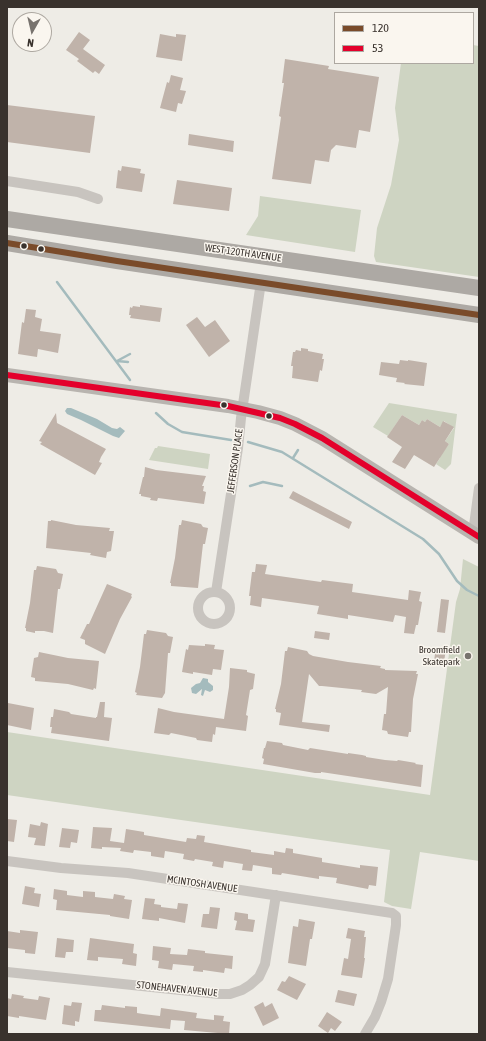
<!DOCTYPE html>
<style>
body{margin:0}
#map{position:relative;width:486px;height:1041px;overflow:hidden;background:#eeece6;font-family:"Asap Condensed",sans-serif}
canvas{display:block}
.frame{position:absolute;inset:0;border:8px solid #39322d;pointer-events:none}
.legend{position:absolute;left:334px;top:12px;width:140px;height:52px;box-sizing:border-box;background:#faf6ef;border:1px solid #ada8a1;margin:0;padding:5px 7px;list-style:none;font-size:12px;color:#39322d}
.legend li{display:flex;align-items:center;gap:8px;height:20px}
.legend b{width:20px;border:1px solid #ada8a1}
.north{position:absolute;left:12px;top:12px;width:40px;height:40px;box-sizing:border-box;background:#faf6ef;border:1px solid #ada8a1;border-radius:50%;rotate:188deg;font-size:11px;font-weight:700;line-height:16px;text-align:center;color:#39322d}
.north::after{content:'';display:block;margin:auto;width:14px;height:18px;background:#78736e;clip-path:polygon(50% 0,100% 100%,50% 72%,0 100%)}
</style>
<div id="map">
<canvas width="486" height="1041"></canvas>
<div class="frame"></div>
<ul class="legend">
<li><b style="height:5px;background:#7a4b2a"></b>120</li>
<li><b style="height:5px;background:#e4002b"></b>53</li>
</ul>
<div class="north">N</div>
</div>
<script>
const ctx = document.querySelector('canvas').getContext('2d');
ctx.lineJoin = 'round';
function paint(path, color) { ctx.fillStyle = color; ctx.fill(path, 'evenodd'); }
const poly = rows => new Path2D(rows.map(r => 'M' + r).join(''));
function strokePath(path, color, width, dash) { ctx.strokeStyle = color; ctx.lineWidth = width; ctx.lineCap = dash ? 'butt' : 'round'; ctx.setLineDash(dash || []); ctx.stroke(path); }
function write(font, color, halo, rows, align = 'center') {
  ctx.font = font + ' "Asap Condensed",sans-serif'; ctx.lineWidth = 3; ctx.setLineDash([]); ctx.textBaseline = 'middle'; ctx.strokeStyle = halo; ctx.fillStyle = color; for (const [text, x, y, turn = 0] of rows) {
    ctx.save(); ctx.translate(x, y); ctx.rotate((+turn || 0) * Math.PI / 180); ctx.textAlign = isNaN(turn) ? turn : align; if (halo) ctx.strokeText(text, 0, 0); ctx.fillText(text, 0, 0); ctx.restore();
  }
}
const green = poly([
 [473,45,479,46,479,277,376,262,374,256,377,228,391,185,399,140,395,108,401,63,473,63],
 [260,196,361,210,355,252,246,235,258,216],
 [389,403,457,414,451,464,445,470,436,464,440,458,439,457,449,444,445,441,454,428,444,421,440,427,427,419,425,422,422,420,419,425,402,415,388,436,373,427],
 [158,446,210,454,208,469,149,460,155,448,157,448],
 [463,559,479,567,479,861,420,852,411,909,392,906,384,902,390,850,7,795,7,732,430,795,456,602,460,589]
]);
const water = poly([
 [67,408,71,408,97,419,112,428,117,429,120,427,125,431,119,438,113,436,81,420,67,414,65,411],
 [203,678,208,679,208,682,213,686,213,690,210,692,205,690,203,696,201,695,202,689,196,694,192,693,191,688,196,684,200,683]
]);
const stream = poly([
 [57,282,130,380],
 [117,361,130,354],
 [117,361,128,362],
 [156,413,168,424,182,432,231,440],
 [248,442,282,452,423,539,439,554,457,581,467,590,479,596],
 [293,458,298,450],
 [250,486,263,482,282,486]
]);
const building = poly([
 [79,32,90,40,83,49,105,65,99,74,95,71,93,73,77,61,79,59,66,50],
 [160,34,176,37,176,34,186,35,182,61,156,57],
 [285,59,329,66,328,69,379,77,370,132,359,130,356,148,336,145,331,150,329,162,315,160,311,184,272,179,281,117,279,116,284,83,282,83],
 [171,75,183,78,180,90,186,91,182,104,178,103,176,112,160,108,167,82,169,83],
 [7,105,95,116,90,153,7,142],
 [189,134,234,141,233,152,188,145],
 [122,166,141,169,140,173,145,174,142,192,116,188,118,170,121,171],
 [177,180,232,188,229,211,173,204],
 [140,305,162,308,160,322,130,318,131,315,129,315,130,307,132,308,133,306,140,307],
 [26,309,36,310,35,317,42,319,40,331,61,334,58,353,38,349,37,357,18,354,22,322,24,323],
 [197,317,205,327,215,320,230,341,209,357,186,325],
 [301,348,308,349,308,351,323,354,322,359,324,359,322,371,320,370,318,382,292,378,293,366,291,366,293,352,295,352,296,350,301,351],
 [400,360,408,361,408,360,427,363,424,386,404,384,405,383,396,382,397,378,379,375,381,362,399,364],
 [56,413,57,423,106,449,101,457,99,462,102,463,95,475,40,444,42,442,39,441],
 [402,415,419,425,422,420,425,422,427,419,440,427,443,421,454,427,445,441,449,444,434,467,414,455,405,469,392,462,402,447,387,437],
 [145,467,156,470,206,476,202,486,204,486,203,491,206,492,204,504,158,498,157,501,150,500,151,498,141,496,141,494,139,494,143,477,144,477],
 [293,491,352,522,349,529,289,498],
 [51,520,76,525,110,528,109,531,114,531,111,551,107,552,106,558,90,555,91,553,46,548,48,521,51,521],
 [182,520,201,524,203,527,208,528,205,544,203,544,198,588,171,586,171,583,170,583,175,558,179,525,181,525],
 [256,564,267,565,265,574,321,582,322,580,353,584,352,592,408,600,409,590,421,592,419,601,422,602,418,625,416,625,414,634,404,633,406,617,395,615,393,622,348,615,348,619,317,614,319,606,262,598,261,607,250,605,251,596,249,596,252,572,255,572],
 [37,566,56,569,58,573,63,574,60,589,58,589,53,633,44,631,35,631,35,633,26,631,26,628,25,628,30,603,34,570,36,570],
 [107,584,132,594,131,596,132,597,120,619,105,654,85,644,85,640,80,638,87,624,89,624],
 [441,599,449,600,445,633,437,632],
 [147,630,166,633,168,636,173,637,170,653,168,653,165,693,162,698,136,695,137,693,135,692,140,667,144,634,146,634],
 [315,631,330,633,329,640,314,638],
 [205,644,215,645,214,649,224,650,221,670,213,669,212,675,193,672,193,674,182,672,186,649,188,650,189,645,205,646],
 [288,647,307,651,309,654,313,656,348,662,381,666,380,668,385,669,385,670,417,671,416,674,418,674,413,699,411,732,409,732,408,737,388,734,387,731,382,730,384,714,386,714,388,687,376,694,361,692,362,690,322,686,319,686,309,674,302,722,330,725,329,732,279,725,281,713,276,712,276,709,275,709,281,684,285,651,287,651],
 [436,647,446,648,444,663,434,661],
 [39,652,68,658,99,661,96,689,94,688,93,690,68,684,35,681,35,678,31,677,34,658,38,657],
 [230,668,247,670,247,672,255,674,253,689,250,690,246,715,248,716,246,731,216,727,215,735,213,734,212,742,197,740,196,738,171,733,169,735,154,733,158,708,174,712,224,719,229,687],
 [100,702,105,702,104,717,112,718,109,741,51,733,52,727,50,727,51,717,53,717,54,709,69,712,71,714,96,718,96,717,97,717],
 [8,703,34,708,31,730,7,725],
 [267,741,282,743,283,745,308,750,310,748,348,754,348,753,362,755,366,756,366,757,385,760,397,761,398,760,416,763,415,764,423,765,421,787,321,772,321,773,315,773,263,764,264,759,262,758,264,748,265,748],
 [7,819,17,820,14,842,7,841],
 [41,822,48,824,45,846,34,845,36,838,28,837,30,824,40,826],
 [93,827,112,828,110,841,124,843,126,829,144,832,144,835,186,842,187,838,196,839,197,835,205,836,204,842,251,850,251,852,274,855,274,851,285,853,286,848,293,849,293,853,322,858,322,862,360,868,360,865,378,867,376,886,369,885,368,889,336,883,337,878,319,876,319,879,282,873,281,875,272,874,272,868,253,865,252,871,242,870,243,864,224,861,223,868,212,866,213,862,195,859,194,861,183,859,184,854,165,851,164,858,151,856,151,852,134,850,133,853,120,851,121,848,102,847,102,849,91,848],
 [62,828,79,830,77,843,71,842,70,848,59,847],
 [25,886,35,888,34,893,41,894,39,907,22,904],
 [54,889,67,891,67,895,83,897,83,891,95,892,95,897,113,899,114,894,125,896,124,899,132,900,129,919,110,916,110,915,56,910,57,900,53,899],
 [145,898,155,899,154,904,161,905,161,907,177,909,178,903,188,904,185,923,159,918,159,921,142,919],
 [210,907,220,908,217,929,201,927,203,914,209,914],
 [235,912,248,914,248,919,255,920,253,932,235,930,237,921,234,920],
 [299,919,315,922,312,939,310,939,306,966,288,963,293,926,298,927],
 [348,928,365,931,364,937,366,937,364,958,365,958,362,978,341,975,344,958,348,959,351,939,346,938],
 [20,930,38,932,35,954,25,953,25,950,7,948,7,931,20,933],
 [57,938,74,940,73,952,66,952,65,958,55,957],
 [90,938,134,944,133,953,137,954,136,966,122,964,123,959,98,957,98,961,87,960],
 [153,946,171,948,170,954,187,955,188,949,205,951,205,953,233,956,232,969,225,968,224,973,203,970,203,972,193,971,194,966,173,964,172,970,158,968,159,961,152,960],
 [289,976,306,984,297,1000,277,990,282,981,285,982],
 [338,990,357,994,354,1006,335,1002],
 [12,994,24,996,23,998,38,1000,39,996,50,998,46,1020,19,1016,19,1018,7,1016,7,998,11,999],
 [72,1002,82,1003,79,1022,75,1021,75,1026,62,1024,64,1005,71,1006],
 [263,1002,265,1007,272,1003,279,1018,263,1026,254,1007],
 [102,1005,125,1008,125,1006,137,1007,137,1013,143,1014,160,1016,161,1008,197,1013,196,1018,214,1020,214,1015,224,1016,223,1021,230,1022,229,1034,184,1030,185,1021,171,1020,170,1029,94,1021,95,1010,101,1010],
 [327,1012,342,1022,335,1031,331,1028,328,1033,318,1026]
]);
const street = poly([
 [7,181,78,192,98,199],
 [473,533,479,488],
 '198 608a16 16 0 1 1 32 0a16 16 0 1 1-32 0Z',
 [216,592,238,448,241,418,261,282],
 [7,861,61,868,128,873,392,913,396,916,396,925,388,979,381,1002,375,1017,365,1034],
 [7,972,219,994,230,994,242,990,250,985,259,977,265,964,276,895]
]);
const secondary = poly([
 [7,375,228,406,258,412,280,418,295,424,322,438,479,537]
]);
const primary = poly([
 [7,219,479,288],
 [7,243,117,261,479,315]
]);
const bus1 = poly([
 [7,243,117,261,479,315]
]);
const bus2 = poly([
 [7,375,228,406,280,418,295,424,322,438,479,537]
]);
const markers = [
 [24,246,3.5,"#39322d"],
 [41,249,3.5,"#39322d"],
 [224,405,3.5,"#39322d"],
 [269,416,3.5,"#39322d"],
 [468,656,4,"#78736e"]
];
const streetNames = [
 ["WEST 120TH AVENUE",243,253,8],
 ["JEFFERSON PLACE",235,461,-82],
 ["MCINTOSH AVENUE",202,884,8],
 ["STONEHAVEN AVENUE",177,989,6]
];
const poiNames = [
 ["Broomfield",460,650],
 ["Skatepark",460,662]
];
paint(green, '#ced4c2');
paint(water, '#a4bbbd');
strokePath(stream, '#a4bbbd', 2.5);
paint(building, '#c0b3aa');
strokePath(street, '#c8c4bf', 10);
strokePath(secondary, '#b8b4af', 14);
strokePath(primary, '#ada9a4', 16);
strokePath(bus1, '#7a4b2a', 6);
strokePath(bus2, '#e4002b', 6);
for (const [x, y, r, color] of markers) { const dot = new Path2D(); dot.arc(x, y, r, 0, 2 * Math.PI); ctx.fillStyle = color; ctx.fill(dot); strokePath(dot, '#faf6ef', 1.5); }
write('10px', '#39322d', '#faf6ef', streetNames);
write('10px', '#39322d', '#faf6ef', poiNames, 'right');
</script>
